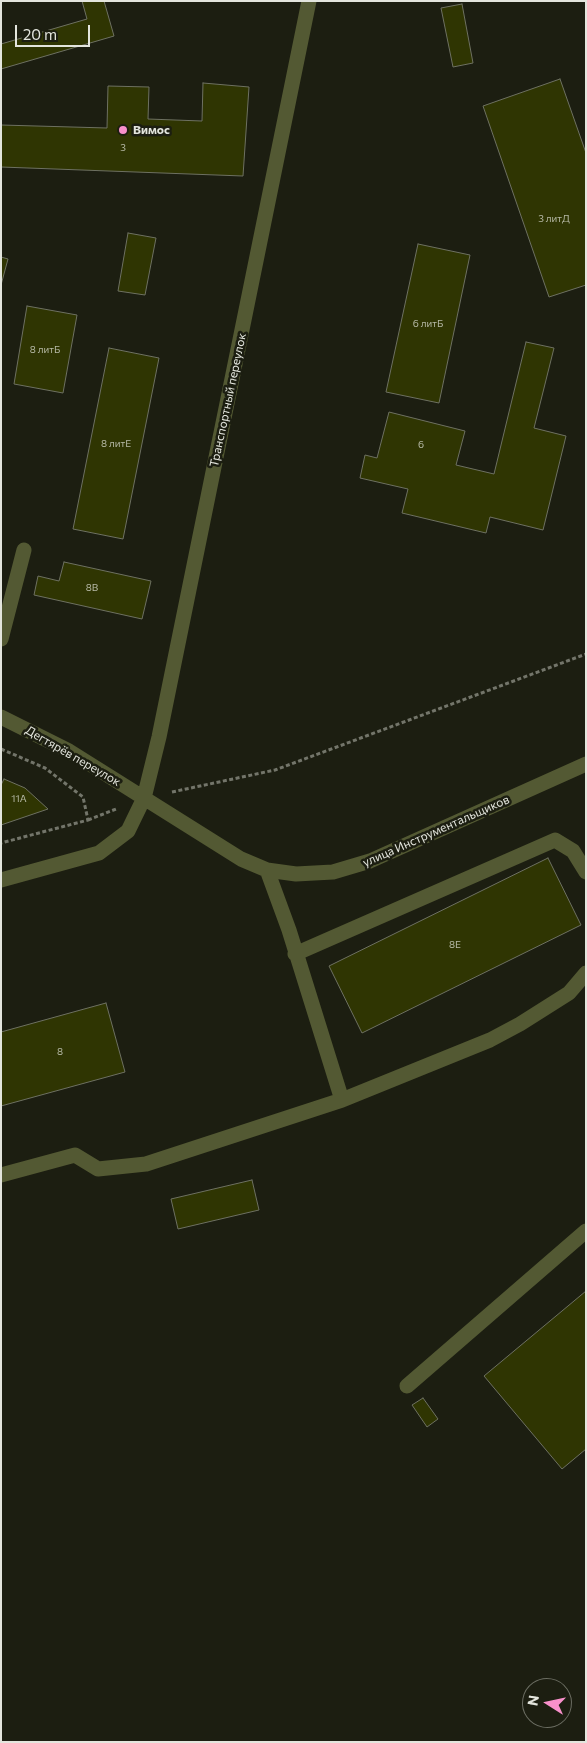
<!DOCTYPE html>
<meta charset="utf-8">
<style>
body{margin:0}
#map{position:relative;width:587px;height:1743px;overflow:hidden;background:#1c1e11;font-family:Commissioner,sans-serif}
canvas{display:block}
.frame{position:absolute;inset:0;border:2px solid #e3e5dd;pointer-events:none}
.north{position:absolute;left:522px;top:1678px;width:50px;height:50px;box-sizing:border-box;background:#1c1e11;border:1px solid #6c6e63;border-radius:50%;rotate:280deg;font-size:14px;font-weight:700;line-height:20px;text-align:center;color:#e3e5dd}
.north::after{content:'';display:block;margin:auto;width:18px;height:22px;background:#f890cb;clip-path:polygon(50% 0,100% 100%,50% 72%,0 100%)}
.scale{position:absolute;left:15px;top:25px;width:75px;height:22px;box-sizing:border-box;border:2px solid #e3e5dd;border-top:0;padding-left:6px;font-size:15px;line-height:18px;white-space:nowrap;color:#e3e5dd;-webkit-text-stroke:4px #1c1e11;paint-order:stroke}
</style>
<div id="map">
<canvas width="587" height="1743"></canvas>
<div class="frame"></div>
<div class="north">N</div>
<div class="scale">20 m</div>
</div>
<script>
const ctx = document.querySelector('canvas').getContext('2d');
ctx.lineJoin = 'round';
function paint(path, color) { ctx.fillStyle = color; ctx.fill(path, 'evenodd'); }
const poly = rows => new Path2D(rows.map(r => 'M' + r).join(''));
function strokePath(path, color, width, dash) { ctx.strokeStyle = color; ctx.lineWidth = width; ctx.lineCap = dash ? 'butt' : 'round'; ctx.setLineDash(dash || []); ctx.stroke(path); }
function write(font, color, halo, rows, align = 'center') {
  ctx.font = font + ' Commissioner,sans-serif'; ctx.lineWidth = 5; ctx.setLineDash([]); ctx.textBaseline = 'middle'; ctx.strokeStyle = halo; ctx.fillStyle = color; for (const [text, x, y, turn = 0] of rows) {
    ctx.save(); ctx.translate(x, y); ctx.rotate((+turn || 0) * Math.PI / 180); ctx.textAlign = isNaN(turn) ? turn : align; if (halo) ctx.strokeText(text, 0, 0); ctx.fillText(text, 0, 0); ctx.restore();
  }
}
const building = poly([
 [82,1,104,1,114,36,1,69,1,44,87,19,82,1],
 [462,4,473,63,453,67,441,8,462,4],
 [560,79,586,153,586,285,549,297,483,106,560,79],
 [203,83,249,87,243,176,1,167,1,125,107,128,108,86,149,87,148,119,202,121,203,83],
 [128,233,156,238,145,295,118,291,128,233],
 [418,244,470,255,439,403,386,392,418,244],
 [1,257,8,259,1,285,1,257],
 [27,306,77,315,63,393,14,384,27,306],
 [526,342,554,348,534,428,566,436,543,530,490,517,486,533,402,513,408,489,360,478,365,455,377,458,389,412,465,431,456,465,494,474,526,342],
 [109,348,159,358,123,539,73,529,109,348],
 [64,562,151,581,142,619,34,595,38,576,59,581,64,562],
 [4,779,25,788,48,809,1,825,1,785,4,779],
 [548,858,581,925,362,1033,329,966,548,858],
 [106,1003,125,1072,1,1106,1,1032,106,1003],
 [252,1180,259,1210,178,1229,171,1199,252,1180],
 [586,1291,586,1449,562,1469,484,1376,586,1291],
 [423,1398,438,1419,427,1427,412,1405,423,1398]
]);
const path = poly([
 [1,749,45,768,83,797,88,820,1,843],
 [172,792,275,770,586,654],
 [88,820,116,809]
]);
const minor = poly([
 [1,639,24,550],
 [1,717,69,751,241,859,267,870,296,874,333,872,370,861,586,764],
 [267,870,289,930,342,1100],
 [1,880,99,853,128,831,144,798,159,737,309,1],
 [295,954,555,840,573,851,586,872],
 [1,1175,75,1155,98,1169,146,1164,342,1100,490,1040,520,1024,569,993,586,973],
 [407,1386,586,1231]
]);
const markers = [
 [123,130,5,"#f890cb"]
];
const numberNames = [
 ["3",123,148],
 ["3 литД",554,219],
 ["6 литБ",428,324],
 ["8 литБ",45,350],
 ["8 литЕ",116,444],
 ["6",421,445],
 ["8В",92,588],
 ["11А",19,799],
 ["8Е",455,945],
 ["8",60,1052]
];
const poiNames = [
 ["Вимос",133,130]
];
const streetNames = [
 ["Транспортный переулок",228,400,-78],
 ["Дегтярёв переулок",73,756,30],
 ["улица Инструментальщиков",436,831,-24]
];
paint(building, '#2f3502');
strokePath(building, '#6e7162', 1);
strokePath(path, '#73756a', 3, [4, 2.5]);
strokePath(minor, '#535933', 15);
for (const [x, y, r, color] of markers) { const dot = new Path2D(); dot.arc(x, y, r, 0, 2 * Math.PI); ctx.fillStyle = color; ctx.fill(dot); strokePath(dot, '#1c1e11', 2); }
write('10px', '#b6b9a6', null, numberNames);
write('bold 12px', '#e3e5dd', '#1c1e11', poiNames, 'left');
write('12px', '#e3e5dd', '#1c1e11', streetNames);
</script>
